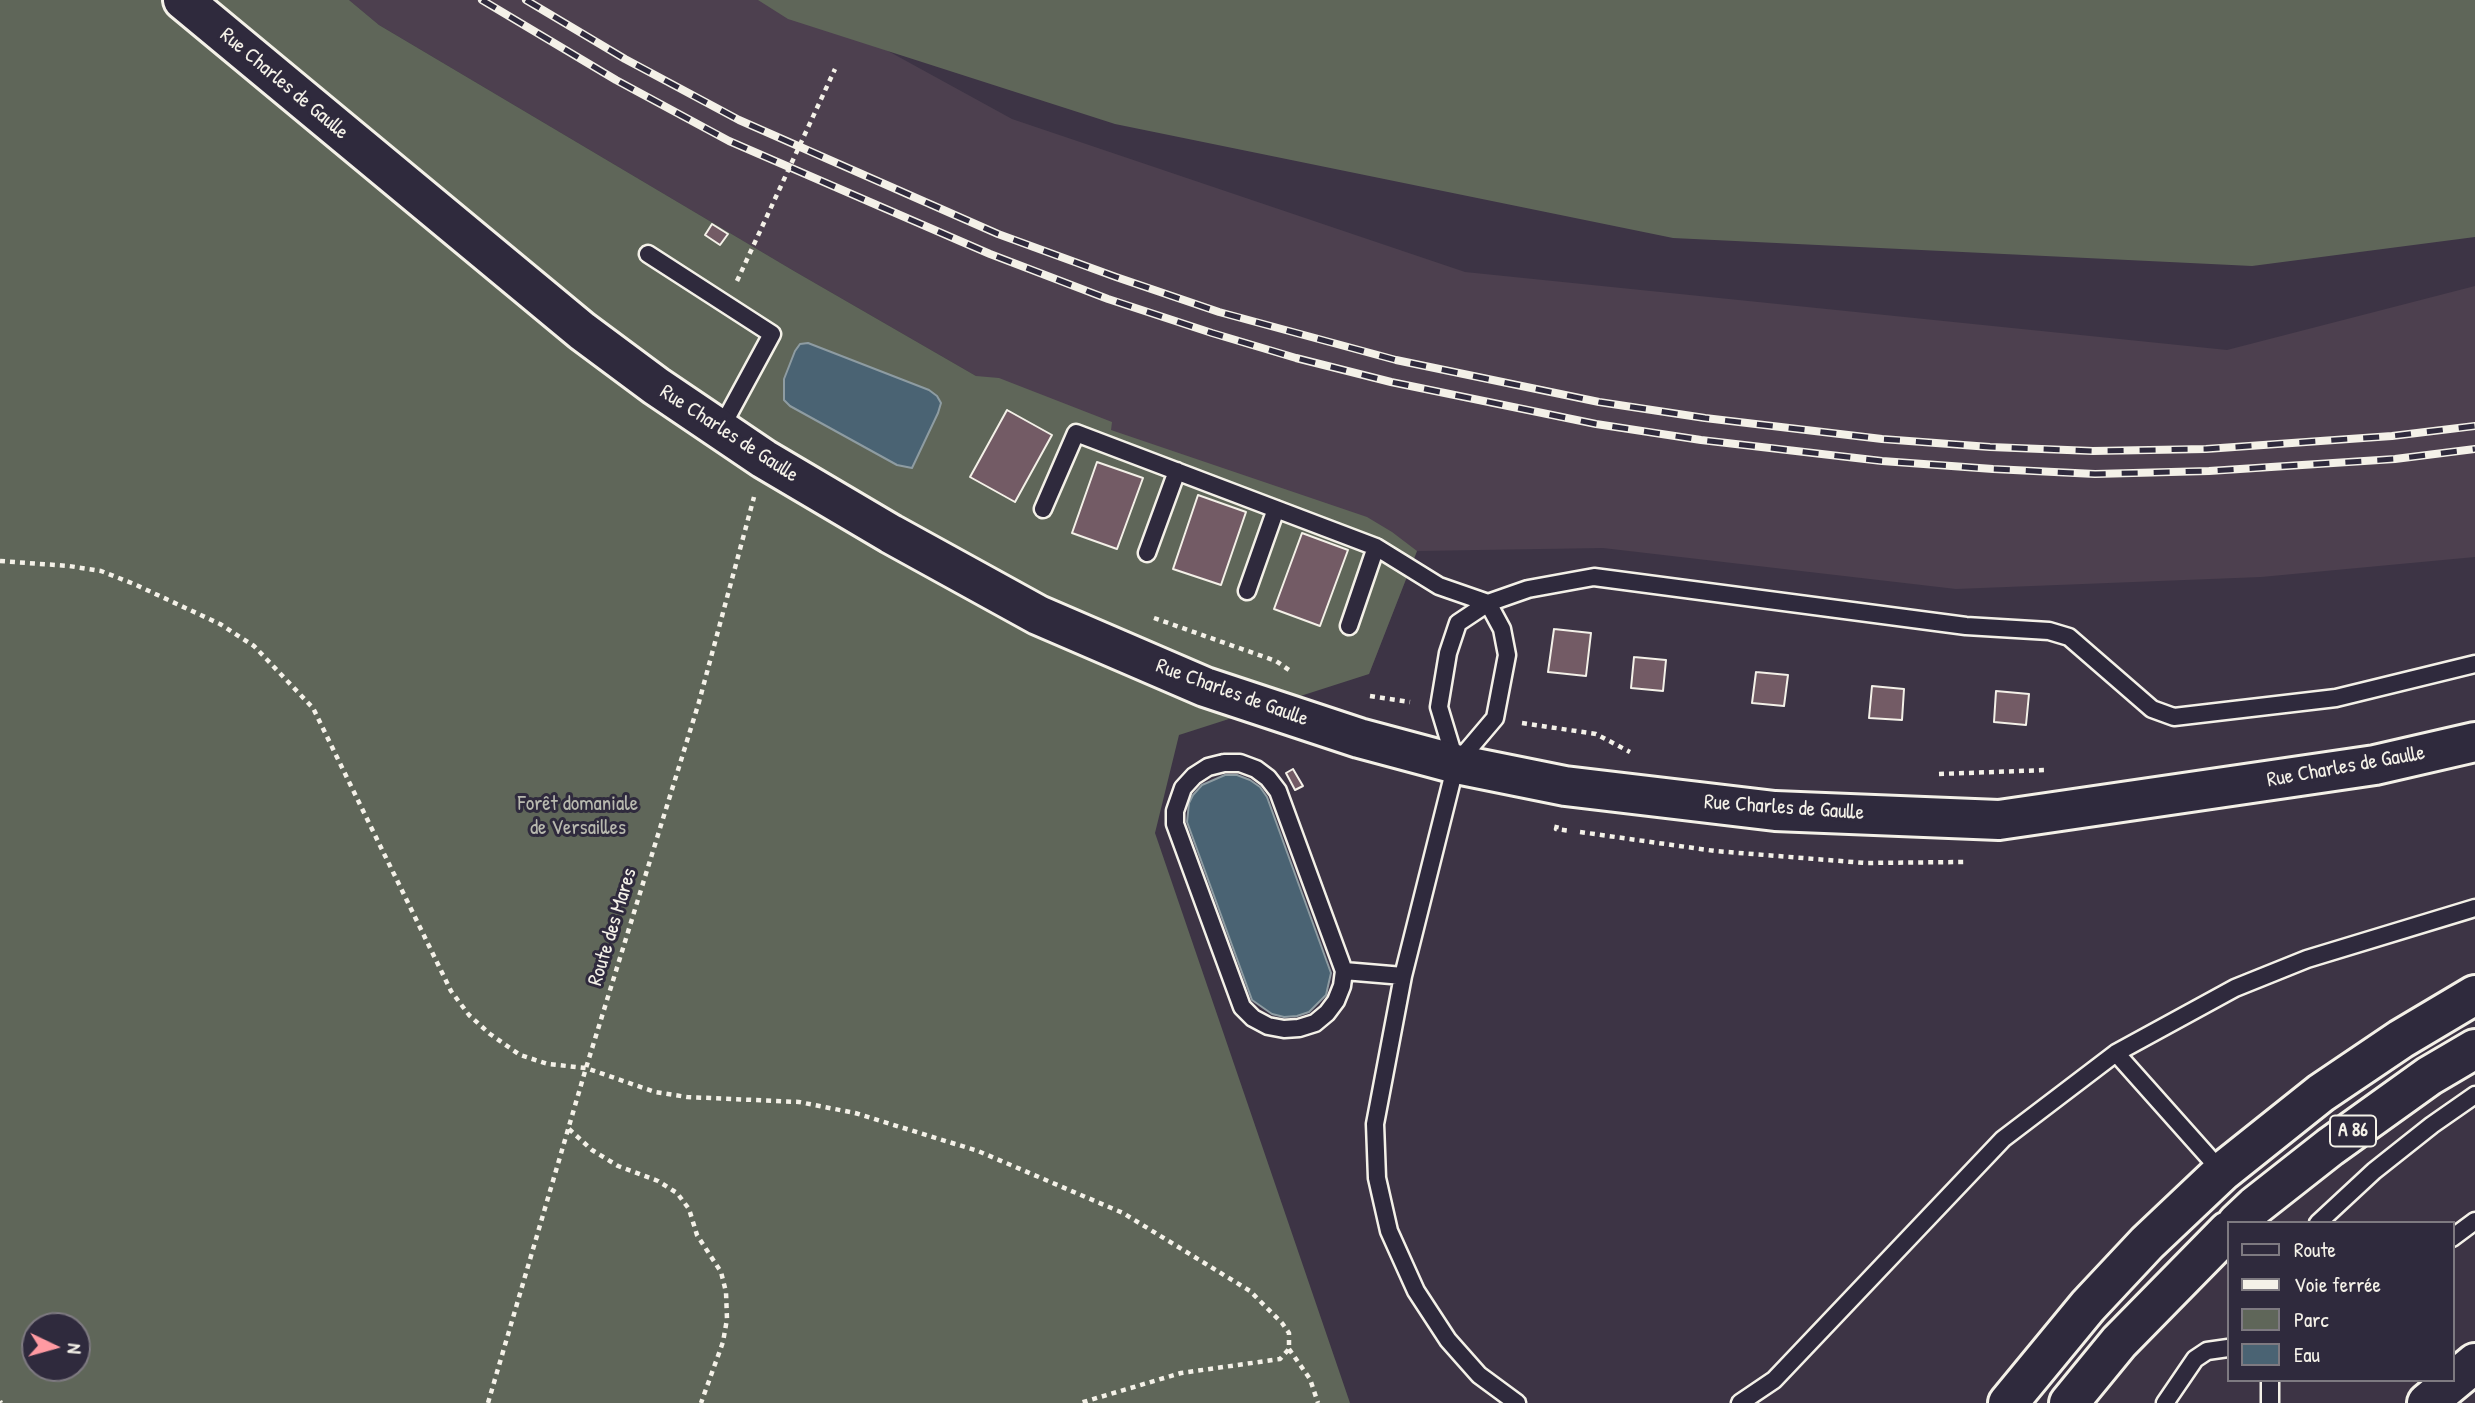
<!DOCTYPE html>
<meta charset="utf-8">
<style>
body{margin:0}
#map{position:relative;width:2475px;height:1403px;overflow:hidden;background:#3d3445;font-family:"Patrick Hand",sans-serif}
canvas{display:block}
.legend{position:absolute;left:2227px;top:1221px;width:228px;height:161px;box-sizing:border-box;background:#2f2a3d;border:2px solid #7e7a81;margin:0;padding:9px 12px;list-style:none;font-size:21px;color:#f4f1e8}
.legend li{display:flex;align-items:center;gap:14px;height:35px}
.legend b{width:35px;border:2px solid #7e7a81}
.north{position:absolute;left:21px;top:1312px;width:70px;height:70px;box-sizing:border-box;background:#2f2a3d;border:2px solid #7e7a81;border-radius:50%;rotate:95deg;font-size:19px;font-weight:700;line-height:28px;text-align:center;color:#f4f1e8}
.north::after{content:'';display:block;margin:auto;width:24px;height:32px;background:#ff9aa2;clip-path:polygon(50% 0,100% 100%,50% 72%,0 100%)}
</style>
<div id="map">
<canvas width="2475" height="1403"></canvas>
<ul class="legend">
<li><b style="height:9px;background:#2f2a3d"></b>Route</li>
<li><b style="height:9px;background:#f4f1e8"></b>Voie ferrée</li>
<li><b style="height:19px;background:#5f6659"></b>Parc</li>
<li><b style="height:19px;background:#4a6373"></b>Eau</li>
</ul>
<div class="north">N</div>
</div>
<script>
const ctx = document.querySelector('canvas').getContext('2d');
ctx.lineJoin = 'round';
function paint(path, color) { ctx.fillStyle = color; ctx.fill(path, 'evenodd'); }
const poly = rows => new Path2D(rows.map(r => 'M' + r).join(''));
function strokePath(path, color, width, dash) { ctx.strokeStyle = color; ctx.lineWidth = width; ctx.lineCap = dash ? 'butt' : 'round'; ctx.setLineDash(dash || []); ctx.stroke(path); }
function write(font, color, halo, rows, align = 'center') {
  ctx.font = font + ' "Patrick Hand",sans-serif'; ctx.lineWidth = 6; ctx.setLineDash([]); ctx.textBaseline = 'middle'; ctx.strokeStyle = halo; ctx.fillStyle = color; for (const [text, x, y, turn = 0] of rows) {
    ctx.save(); ctx.translate(x, y); ctx.rotate((+turn || 0) * Math.PI / 180); ctx.textAlign = isNaN(turn) ? turn : align; if (halo) ctx.strokeText(text, 0, 0); ctx.fillText(text, 0, 0); ctx.restore();
  }
}
const built = poly([
 [349,0,795,0,1012,119,1465,272,2227,350,2475,286,2475,557,2261,577,1956,589,1603,548,1417,551,1369,674,1116,585,976,376,794,271,379,25]
]);
const green = poly([
 [0,0,349,0,379,25,794,271,976,376,999,378,1112,422,1111,430,1367,517,1392,532,1417,551,1369,674,1179,735,1155,833,1350,1403,0,1403],
 [35,1326,77,1326,77,1368,35,1368],
 [758,0,2475,0,2475,237,2252,266,1673,238,1115,124,788,19]
]);
const water = poly([
 [808,343,929,390,937,396,941,403,938,413,912,468,897,465,790,406,784,400,784,379,795,351,800,344,808,343],
 [1225,775,1237,775,1250,780,1260,787,1267,797,1331,973,1326,995,1309,1012,1297,1016,1284,1017,1272,1014,1252,1000,1187,822,1189,803,1193,795,1202,785,1225,775]
]);
const building = poly([
 [712,224,728,234,720,245,705,235,712,224],
 [1007,410,1052,435,1015,502,970,477,1007,410],
 [1097,462,1143,478,1117,549,1072,533,1097,462],
 [1198,495,1246,512,1221,585,1173,569,1198,495],
 [1302,533,1348,550,1320,626,1274,609,1302,533],
 [1554,629,1591,633,1586,676,1548,672,1554,629],
 [1634,657,1666,660,1663,691,1631,688,1634,657],
 [1756,672,1788,675,1784,706,1752,703,1756,672],
 [1872,686,1904,689,1902,720,1869,718,1872,686],
 [1996,691,2029,694,2026,725,1994,722,1996,691],
 [1293,769,1303,786,1295,790,1286,773,1293,769]
]);
const path = poly([
 [0,561,69,566,101,571,134,584,220,624,254,646,313,708,451,991,469,1015,490,1034,520,1055,548,1064,586,1068,655,1092,687,1097,799,1102,855,1113,978,1151,1123,1213,1250,1291,1282,1323,1289,1333,1289,1349,1280,1359,1181,1373,1080,1403],
 [1154,618,1276,661,1289,670],
 [1370,696,1410,702],
 [1522,723,1596,734,1630,752],
 [1939,774,2046,770],
 [1557,825,1556,829,1571,831],
 [1580,832,1715,851,1865,863,1965,862],
 [569,1129,592,1150,618,1166,658,1181,677,1193,689,1209,697,1235,721,1272,726,1292,727,1319,723,1342,701,1403],
 [1289,1349,1310,1379,1318,1403],
 [0,1401,1,1403],
 [488,1403,586,1068,699,702,754,497]
]);
const service = poly([
 [648,254,772,334,720,430],
 [1043,509,1076,433,1376,547,1439,586,1488,603,1528,589,1594,577,1966,626,2049,631,2069,637,2152,709,2174,717,2336,698,2475,664],
 [1147,553,1177,471],
 [1247,591,1276,509],
 [1349,626,1376,547],
 [1455,760,1439,707,1448,653,1458,623,1488,603,1502,629,1507,655,1495,718,1456,764,1403,976,1375,1124,1377,1178,1389,1231,1416,1291,1448,1340,1479,1375,1517,1403],
 [1224,763,1240,763,1256,769,1268,778,1278,791,1344,971,1342,986,1336,1001,1327,1013,1315,1023,1299,1028,1284,1029,1268,1026,1253,1018,1242,1007,1175,824,1175,811,1183,788,1194,776,1208,767,1224,763],
 [1344,971,1403,976],
 [2116,1053,2222,1172],
 [2318,1223,2374,1171,2432,1125,2475,1095],
 [2452,1238,2475,1221],
 [2270,1380,2270,1403],
 [1740,1403,1774,1380,2003,1139,2116,1053,2235,988,2307,959,2475,908],
 [2165,1403,2195,1359,2207,1351,2228,1348]
]);
const secondary = poly([
 [183,0,582,331,656,386,764,459,891,534,1038,615,1205,687,1359,738,1456,764,1565,786,1775,811,1999,820,2375,765,2475,742]
]);
const motorway = poly([
 [2237,1223,2255,1206,2330,1147,2429,1076,2475,1049],
 [2008,1403,2088,1306,2147,1243,2222,1172,2321,1093,2401,1039,2475,995],
 [2069,1403,2119,1342,2228,1231],
 [2427,1403,2475,1363]
]);
const rail = poly([
 [482,0,616,80,729,141,990,254,1108,299,1212,333,1296,358,1391,382,1596,424,1701,440,1882,461,1993,469,2095,474,2209,471,2395,459,2475,449],
 [526,0,625,59,739,120,998,234,1116,277,1219,312,1396,360,1599,402,1705,418,1882,439,1990,447,2093,451,2206,449,2392,436,2475,426]
]);
const pathBridge = poly([
 [737,281,835,69]
]);
const shields = [
 [2353,1131,46]
];
const shieldNames = [
 ["A 86",2353,1131]
];
const streetNames = [
 ["Rue Charles de Gaulle",284,84,40],
 ["Rue Charles de Gaulle",729,434,33],
 ["Rue Charles de Gaulle",1232,693,20],
 ["Rue Charles de Gaulle",2346,767,-10],
 ["Rue Charles de Gaulle",1784,808,4],
 ["Route des Mares",613,927,-73]
];
const parkNames = [
 ["Forêt domaniale",578,804],
 ["de Versailles",578,828]
];
paint(built, '#4d404f');
paint(green, '#5f6659');
paint(water, '#4a6373');
strokePath(water, '#8e9ca2', 2);
paint(building, '#735b65');
strokePath(building, '#f4f1e8', 2);
strokePath(service, '#f4f1e8', 21);
strokePath(secondary, '#f4f1e8', 44);
strokePath(motorway, '#f4f1e8', 44);
strokePath(path, '#f4f1e8', 4.5, [5, 5]);
strokePath(service, '#2f2a3d', 16);
strokePath(secondary, '#2f2a3d', 38);
strokePath(motorway, '#2f2a3d', 38);
strokePath(rail, '#f4f1e8', 8);
strokePath(rail, '#2f2a3d', 5, [16]);
strokePath(pathBridge, '#f4f1e8', 4.5, [5, 5]);
for (const [x, y, w] of shields) { const box = new Path2D(); box.roundRect(x - w / 2, y - 15.5, w, 31, 5); ctx.fillStyle = '#2f2a3d'; ctx.fill(box); strokePath(box, '#f4f1e8', 2); }
write('bold 19px', '#f4f1e8', null, shieldNames);
write('21px', '#f4f1e8', '#2f2a3d', streetNames);
write('21px', '#b8b9af', '#2f2a3d', parkNames);
</script>
